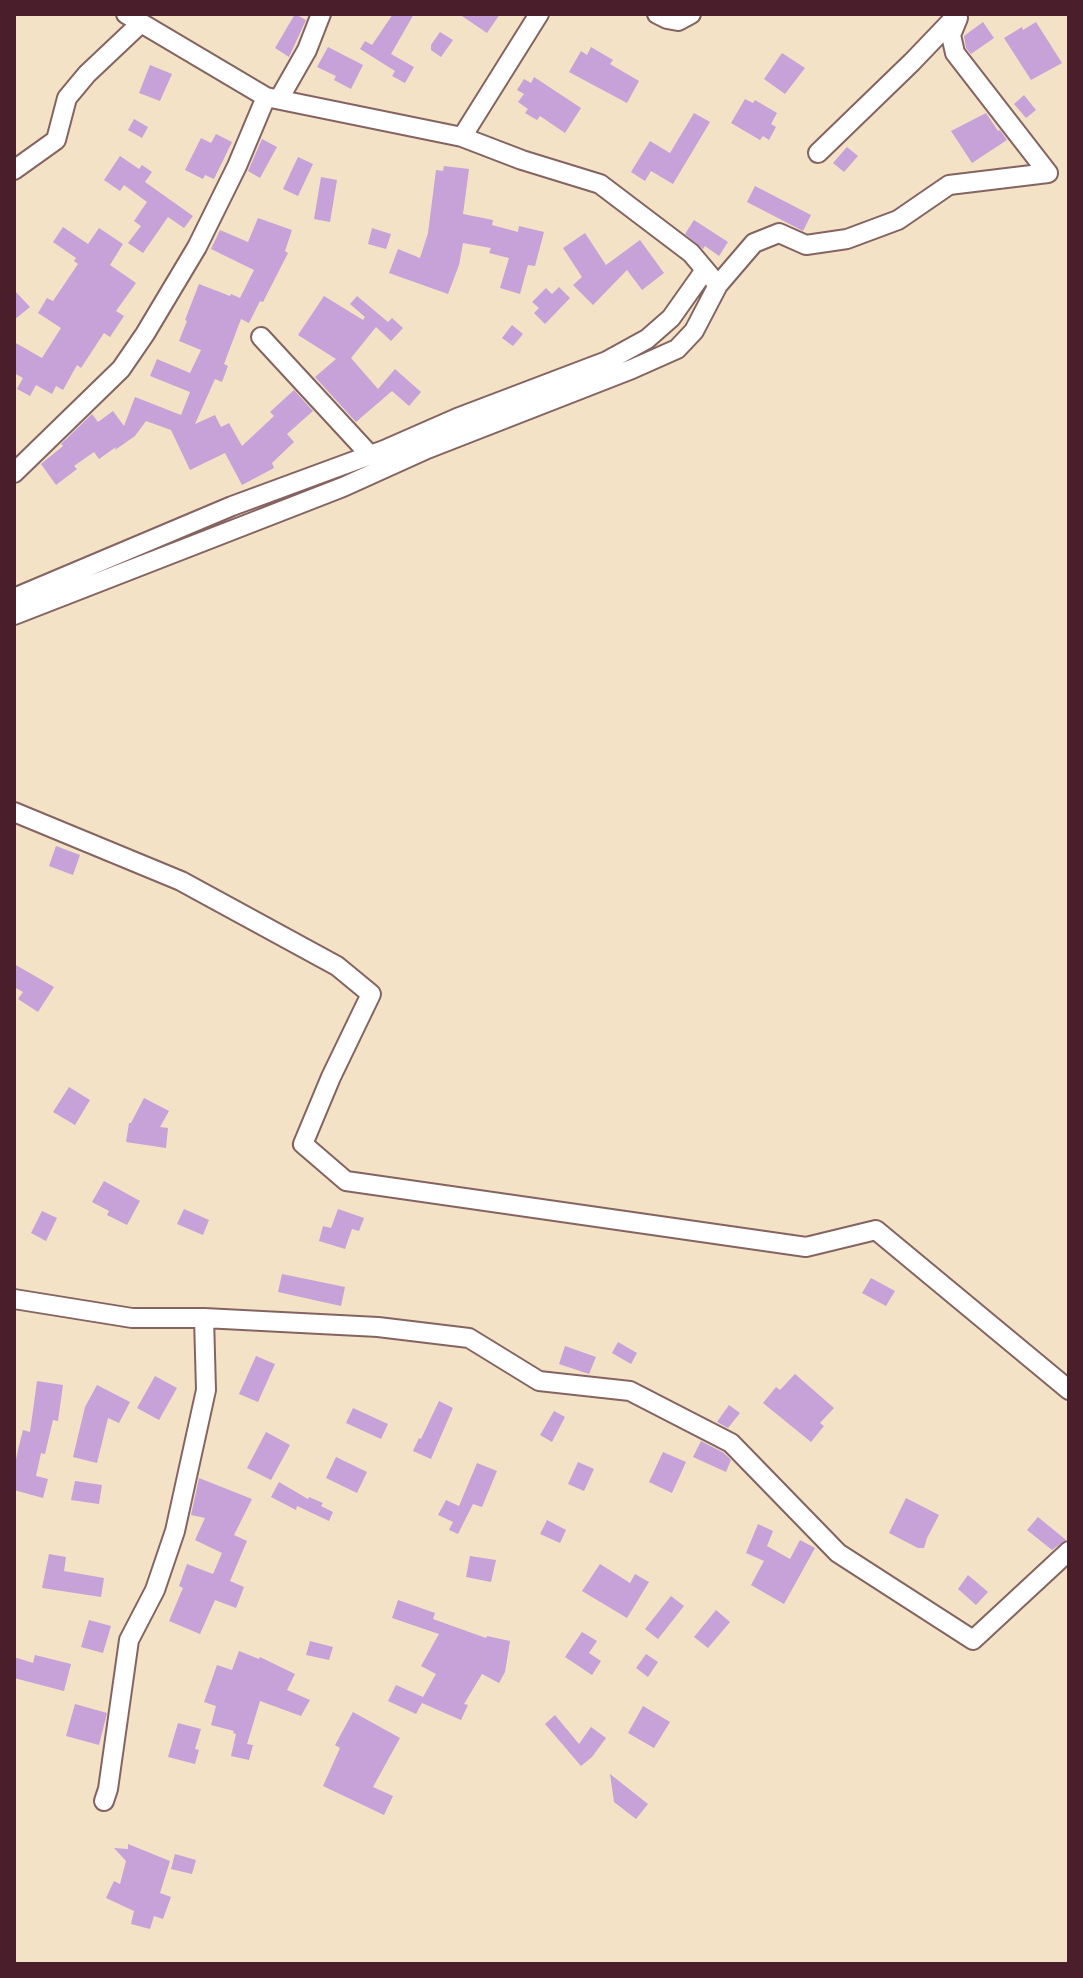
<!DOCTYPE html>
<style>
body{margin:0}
#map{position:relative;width:1083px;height:1978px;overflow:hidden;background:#f3e2c6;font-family:"Libre Bodoni",serif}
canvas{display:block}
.frame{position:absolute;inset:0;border:16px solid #4a1f2b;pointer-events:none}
</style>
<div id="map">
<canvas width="1083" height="1978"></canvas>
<div class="frame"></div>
</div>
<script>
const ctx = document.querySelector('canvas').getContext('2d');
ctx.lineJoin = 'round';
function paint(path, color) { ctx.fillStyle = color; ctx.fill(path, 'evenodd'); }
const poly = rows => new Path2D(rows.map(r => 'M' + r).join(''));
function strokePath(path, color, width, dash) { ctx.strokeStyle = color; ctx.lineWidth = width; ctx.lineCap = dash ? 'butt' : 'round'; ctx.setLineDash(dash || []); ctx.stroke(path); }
const building = poly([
 [295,14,306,20,289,57,275,48],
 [393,14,414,14,391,54,414,67,405,83,392,76,395,71,360,49,365,41,372,45],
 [459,14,500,14,487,33],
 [983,22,994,38,971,54,966,48,964,36],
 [1036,22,1062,63,1031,80,1004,38,1022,27,1023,30],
 [440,32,453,40,441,57,431,50,431,45],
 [328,47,363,65,351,89,334,80,336,76,317,67],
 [591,47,613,60,610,64,639,81,627,103,569,72,581,51,587,55],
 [782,53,805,68,785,94,764,79],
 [150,65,172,74,160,101,139,93],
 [534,77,581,108,565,133,540,116,537,120,525,113,528,109,518,102,524,94,517,90,524,79,531,83],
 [1024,95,1036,110,1026,118,1014,104],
 [745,99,753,103,755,100,777,113,771,124,776,127,769,140,763,136,760,140,731,123],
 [694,113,710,122,673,184,651,171,645,181,631,172,650,141,670,153],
 [986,113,998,131,1000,130,1007,140,972,163,951,131],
 [134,119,148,127,142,138,128,130],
 [216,134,232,142,214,179,205,175,203,179,185,170,201,138,211,143],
 [262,139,277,147,260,178,248,171],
 [847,147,858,156,844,172,833,163],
 [120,156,139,169,142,165,152,172,145,182,193,216,184,228,168,217,143,253,128,243,141,226,134,221,147,202,124,185,120,191,104,180],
 [298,157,313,164,298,196,283,189],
 [444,166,469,169,463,214,493,220,492,225,518,232,519,226,544,232,535,266,528,265,520,294,500,288,509,258,489,253,491,248,463,243,459,265,448,294,389,273,398,249,420,258,428,233,436,170,443,171],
 [321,177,337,180,330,222,314,219],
 [755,186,811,215,803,231,747,202],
 [258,218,292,230,285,251,288,253,263,302,260,301,249,323,241,319,224,364,228,366,222,382,215,379,195,424,215,415,221,427,229,423,242,446,274,416,270,412,294,390,313,411,287,434,294,442,272,463,274,468,242,485,225,453,190,470,171,430,146,421,135,436,115,450,116,447,99,459,94,452,74,466,77,469,56,485,41,464,63,446,61,444,92,414,98,422,113,411,124,426,135,397,181,415,190,392,150,376,157,359,190,373,201,350,179,341,187,321,185,320,199,284,230,296,231,294,240,298,254,270,211,249,220,230,248,242],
 [694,220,728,242,719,256,705,246,703,249,685,234],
 [63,227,88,244,99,228,123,244,110,265,136,283,116,311,124,316,110,337,104,333,81,368,77,365,63,390,56,386,52,394,36,385,30,396,17,389,23,378,14,373,14,342,42,358,61,328,38,313,47,298,53,301,78,264,74,261,76,258,53,242],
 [372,228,391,234,386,249,368,244],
 [585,233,606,265,640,240,664,273,642,290,627,270,593,305,573,285,582,277,563,248],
 [559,287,570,298,545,324,534,313,539,308,532,302,546,288,552,294],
 [14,290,30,307,14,320],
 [324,296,363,320,365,317,350,304,357,296,388,322,392,318,403,328,391,341,376,327,351,358,378,389,395,369,421,392,409,406,392,391,356,422,315,377,336,359,298,335],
 [512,325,523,334,513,346,502,338],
 [56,846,80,855,73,875,49,866],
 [14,964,54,987,38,1012,18,999,23,992,14,987],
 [69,1087,90,1100,75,1125,53,1112],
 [144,1098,169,1111,160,1127,168,1128,166,1148,126,1142,129,1123,131,1123],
 [104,1181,140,1201,127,1225,107,1215,109,1211,92,1202],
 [184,1209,209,1220,203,1235,177,1224],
 [338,1209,364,1218,359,1231,352,1229,345,1249,319,1241,323,1226,331,1228],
 [42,1211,57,1218,46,1241,31,1233],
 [282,1274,345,1287,341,1306,278,1292],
 [871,1278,895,1291,886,1306,862,1293],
 [618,1342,637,1353,631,1364,612,1353],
 [565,1346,596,1357,589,1374,559,1364],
 [256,1356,275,1364,258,1402,239,1394],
 [795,1374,834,1408,820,1423,824,1426,811,1442,763,1403,776,1387,780,1390],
 [155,1376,177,1388,159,1420,137,1408],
 [37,1381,63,1385,58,1421,53,1420,45,1454,41,1453,36,1476,48,1479,43,1498,14,1490,14,1469,18,1450,23,1430,30,1432],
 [97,1385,130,1402,119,1423,108,1418,97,1463,73,1457,85,1407],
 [439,1401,453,1408,431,1459,413,1451,419,1438,421,1439],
 [729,1405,740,1413,728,1428,717,1422],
 [353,1408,388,1424,381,1439,346,1423],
 [554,1411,565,1417,552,1442,540,1435],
 [266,1432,290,1445,271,1480,247,1468],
 [701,1441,724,1453,731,1460,726,1472,693,1457],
 [663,1452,686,1462,672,1493,649,1482],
 [336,1457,367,1472,357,1493,326,1478],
 [578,1462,594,1469,584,1491,568,1484],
 [477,1463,497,1471,482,1507,473,1504,458,1534,449,1530,453,1522,438,1515,446,1500,459,1506],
 [199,1478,252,1499,234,1535,247,1541,230,1581,244,1587,236,1608,215,1600,200,1634,169,1621,183,1588,179,1586,187,1564,213,1574,222,1553,195,1540,205,1518,191,1515],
 [75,1481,102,1485,99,1504,71,1500],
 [279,1482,308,1499,309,1497,323,1503,321,1506,333,1512,329,1521,297,1506,296,1510,271,1497],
 [906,1498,939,1515,927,1538,924,1548,918,1548,889,1533],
 [1038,1517,1066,1540,1052,1550,1027,1530],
 [547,1520,566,1530,560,1543,540,1534],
 [758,1524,773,1531,767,1546,790,1559,800,1540,815,1548,784,1604,751,1585,764,1561,746,1553],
 [49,1554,66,1557,64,1571,104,1578,101,1597,42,1588],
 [470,1556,496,1560,491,1582,466,1577],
 [600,1564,630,1583,635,1574,649,1582,627,1618,582,1591],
 [968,1575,988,1592,976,1605,958,1589],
 [671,1596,684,1606,658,1639,645,1629],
 [398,1600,435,1613,433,1619,486,1638,487,1636,510,1641,505,1672,499,1683,482,1674,464,1704,468,1705,461,1720,422,1703,416,1714,388,1701,396,1685,423,1697,436,1674,421,1666,439,1634,392,1618],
 [716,1610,730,1622,708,1648,694,1637],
 [89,1620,111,1626,103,1653,81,1647],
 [582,1632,597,1641,589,1653,601,1661,592,1675,565,1657],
 [310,1641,333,1647,329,1660,306,1655],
 [239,1651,259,1659,260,1657,295,1674,287,1690,310,1700,301,1716,260,1701,247,1744,253,1745,249,1760,231,1756,236,1734,233,1733,234,1731,211,1725,216,1706,204,1702,217,1665,232,1670],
 [646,1654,658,1662,648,1677,636,1668],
 [35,1655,71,1664,64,1691,14,1678,14,1657,33,1663],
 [75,1704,107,1713,99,1745,66,1736],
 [643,1706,670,1722,654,1748,628,1733],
 [353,1712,400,1738,373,1787,393,1796,384,1815,323,1786,340,1748,335,1745],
 [555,1715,579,1744,591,1727,606,1738,592,1757,581,1766,545,1724],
 [178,1723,201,1729,195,1749,199,1750,195,1764,168,1757],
 [610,1774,648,1804,636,1819,614,1802],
 [128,1844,170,1861,160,1893,171,1897,163,1919,154,1916,150,1929,131,1924,134,1911,106,1898,114,1881,120,1884,126,1861,114,1848,128,1849],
 [175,1854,196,1860,192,1874,171,1869]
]);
const minor = poly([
 [126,14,266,97],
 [657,14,667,19,678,21,691,14],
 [958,18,951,35,955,53,1048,173],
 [279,99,307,50,321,14],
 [818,153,912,62,958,14],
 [14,170,56,140,67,98,87,74,141,23],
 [718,285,754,243,779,233,806,245,847,239,898,220,949,185,1048,173],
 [261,337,370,455],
 [14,473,121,369,145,334,197,247,237,166,266,97,462,137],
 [14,598,232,506,384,450,457,418,607,361,647,339,671,318,705,270],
 [14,615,343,487,427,449,632,369,677,349,694,331,718,285,691,253,600,184,522,160,462,137,539,14],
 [14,812,181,881,337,966,371,994,331,1077,303,1144,346,1181,806,1247,876,1230,1069,1390],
 [14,1299,132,1318,204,1318,378,1327,469,1338,539,1381,630,1391,731,1443,838,1553,973,1640,1069,1551],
 [104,1801,108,1789,129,1640,155,1590,175,1531,206,1390,204,1318]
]);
paint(building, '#c6a2d8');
strokePath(minor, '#856361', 22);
strokePath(minor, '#fff', 18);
</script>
